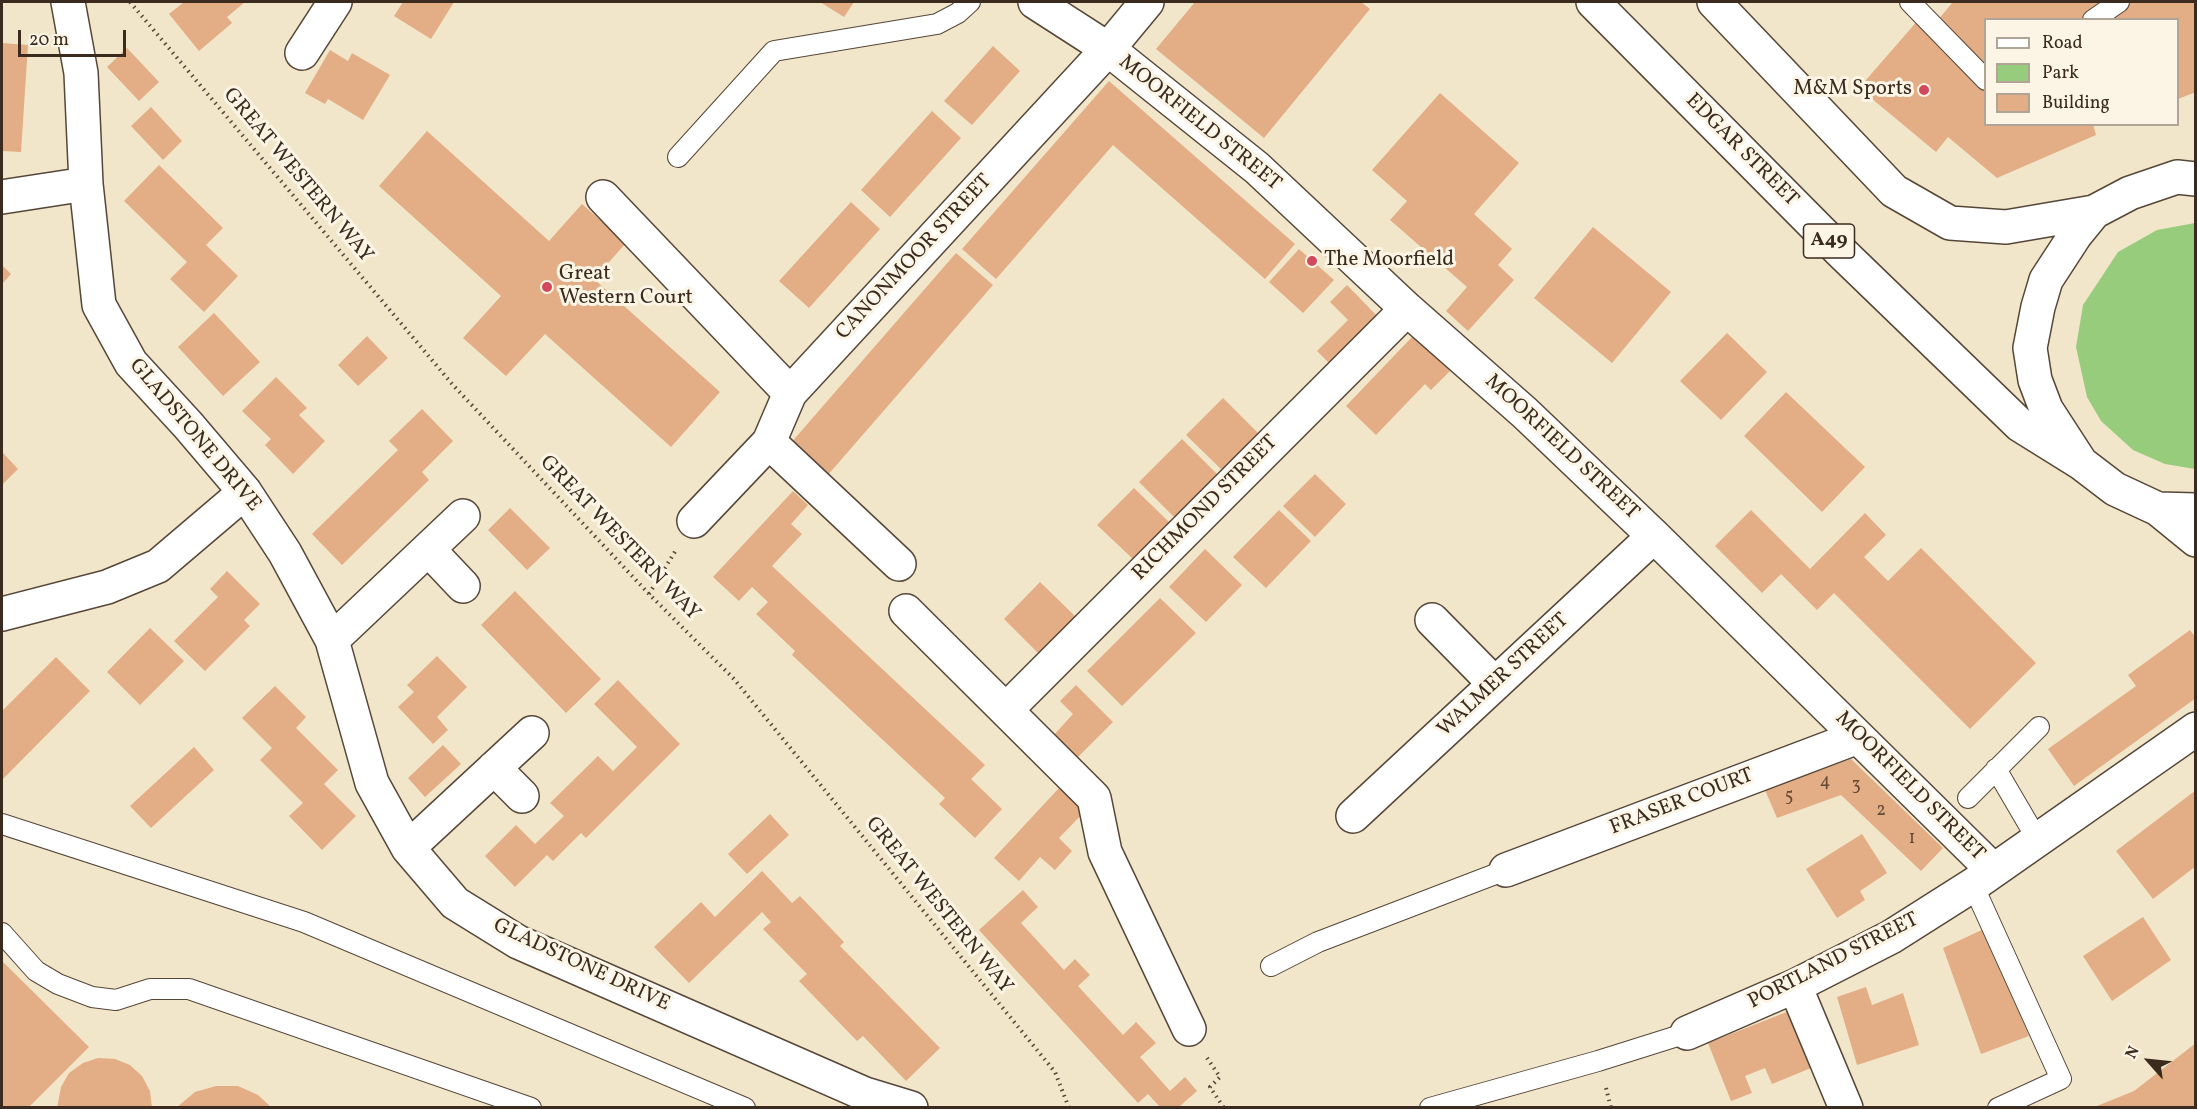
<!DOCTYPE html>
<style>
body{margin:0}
#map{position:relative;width:2197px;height:1109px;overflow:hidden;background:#f2e6ca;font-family:Vollkorn,serif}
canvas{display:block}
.frame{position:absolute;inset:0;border:3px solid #3b2a1e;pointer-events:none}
.legend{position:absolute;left:1984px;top:18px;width:195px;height:108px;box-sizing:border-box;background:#fcf5e5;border:2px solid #afa495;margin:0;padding:8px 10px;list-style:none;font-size:18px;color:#3b2a1e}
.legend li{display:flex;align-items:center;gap:12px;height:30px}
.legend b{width:30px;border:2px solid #afa495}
.north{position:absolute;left:2119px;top:1031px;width:60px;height:60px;-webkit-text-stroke:4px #fcf5e5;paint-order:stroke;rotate:297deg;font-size:16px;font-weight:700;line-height:24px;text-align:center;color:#3b2a1e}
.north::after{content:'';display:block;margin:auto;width:21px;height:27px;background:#3b2a1e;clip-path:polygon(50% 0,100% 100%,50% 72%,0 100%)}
.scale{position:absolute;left:18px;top:30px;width:108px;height:27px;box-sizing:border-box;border:3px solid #3b2a1e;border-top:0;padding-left:8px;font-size:18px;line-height:21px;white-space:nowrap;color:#3b2a1e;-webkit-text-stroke:4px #fcf5e5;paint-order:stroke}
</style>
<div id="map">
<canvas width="2197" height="1109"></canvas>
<div class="frame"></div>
<ul class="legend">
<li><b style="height:8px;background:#fff"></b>Road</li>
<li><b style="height:16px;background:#97cc7d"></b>Park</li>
<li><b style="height:16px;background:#e3ad85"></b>Building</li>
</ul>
<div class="north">N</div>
<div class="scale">20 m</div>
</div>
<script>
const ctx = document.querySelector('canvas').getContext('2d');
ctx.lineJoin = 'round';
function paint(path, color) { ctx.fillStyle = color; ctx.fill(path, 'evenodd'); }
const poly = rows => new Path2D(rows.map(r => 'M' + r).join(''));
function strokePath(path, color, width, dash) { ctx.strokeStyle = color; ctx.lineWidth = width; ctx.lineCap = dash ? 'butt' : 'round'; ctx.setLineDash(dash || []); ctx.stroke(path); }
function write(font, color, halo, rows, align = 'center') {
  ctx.font = font + ' Vollkorn,serif'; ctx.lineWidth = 6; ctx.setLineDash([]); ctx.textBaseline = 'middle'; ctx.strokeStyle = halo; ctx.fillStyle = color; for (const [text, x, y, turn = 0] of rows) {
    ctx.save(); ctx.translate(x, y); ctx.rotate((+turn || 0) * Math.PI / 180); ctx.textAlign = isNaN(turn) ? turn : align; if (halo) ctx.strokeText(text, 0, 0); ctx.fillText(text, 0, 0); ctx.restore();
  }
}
const green = poly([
 [2195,223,2196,223,2195,469,2165,464,2133,450,2101,421,2087,397,2076,347,2083,305,2118,252,2157,230]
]);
const building = poly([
 [184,2,245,2,227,17,232,23,199,51,169,14],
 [403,2,454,2,431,39,394,16],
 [820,2,854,2,844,17],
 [1195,2,1361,2,1370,9,1264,138,1156,49],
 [1953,2,2196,2,2196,92,2178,99,2178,20,1986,20,1986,124,2093,124,2096,135,1997,178,1948,137,1936,152,1859,88,1926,11,1937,21],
 [2,43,28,45,21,152,2,151],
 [993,46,1020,71,972,125,944,101],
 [127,48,159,82,139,101,107,67],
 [330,50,348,61,352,53,390,75,363,120,328,99,325,104,305,93],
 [1109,81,1295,244,1265,279,1113,145,996,279,962,249],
 [1440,93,1519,163,1474,214,1512,249,1498,265,1514,280,1468,331,1446,311,1467,287,1390,220,1407,201,1372,170],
 [151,107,182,141,163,160,131,126],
 [932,111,961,138,890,217,861,190],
 [427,131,549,241,582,204,626,243,594,279,720,392,671,447,545,334,506,376,463,338,501,296,379,186],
 [159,165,223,228,206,245,238,276,204,312,170,279,187,262,124,201],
 [851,202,880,229,809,308,779,281],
 [1593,227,1671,292,1612,363,1534,298],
 [1299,249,1334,280,1303,313,1269,282],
 [956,253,993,285,820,484,783,452],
 [2,265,11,274,2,284],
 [1347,285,1379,318,1332,366,1317,351,1348,320,1330,302],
 [214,313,260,362,223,396,178,347],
 [1727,333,1767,372,1721,420,1680,381],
 [367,336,388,358,358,386,338,365],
 [1413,336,1450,371,1431,390,1425,384,1376,435,1346,406],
 [276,377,307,408,299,415,325,441,293,474,265,445,271,439,242,411],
 [1786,392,1865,467,1822,512,1744,436],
 [1223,398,1259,434,1223,471,1186,435],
 [422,409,453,441,422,472,429,480,342,565,312,534,398,450,389,441],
 [1182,439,1218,475,1175,518,1139,482],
 [2,452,18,469,2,485],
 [1315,474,1346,504,1315,537,1283,506],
 [1134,488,1170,523,1134,560,1097,525],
 [793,491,808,505,791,524,802,534,772,566,985,765,971,779,1002,809,975,838,939,804,945,798,792,655,795,651,756,614,768,602,752,587,739,601,713,577],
 [510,508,550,548,527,570,488,530],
 [1279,510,1311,541,1266,588,1233,557],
 [1751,510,1810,569,1865,513,1886,535,1864,557,1888,581,1921,548,2036,663,1970,729,1834,593,1817,610,1781,574,1762,593,1715,546],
 [1205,549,1242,585,1206,622,1169,587],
 [227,571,260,604,244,620,250,626,205,671,174,641,218,597,210,589],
 [1040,582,1076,617,1040,655,1004,619],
 [515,591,601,679,566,713,481,625],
 [1160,598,1196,633,1122,706,1087,671],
 [150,628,184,661,140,705,107,672],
 [2190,630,2196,638,2196,698,2074,786,2048,749,2136,686,2128,675],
 [437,656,467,687,437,717,448,730,433,744,398,707,414,692,407,685],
 [56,657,90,691,2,780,2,711],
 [618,680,680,744,586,838,581,833,553,861,547,855,515,887,485,856,516,825,535,844,564,816,550,803,598,756,613,771,637,747,594,704],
 [1076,685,1113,722,1076,759,1053,736,1073,714,1060,701],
 [275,686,306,717,296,728,338,770,324,784,356,816,322,850,289,816,303,803,260,760,272,748,242,718],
 [443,745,461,764,425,797,408,778],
 [194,747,214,770,151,828,130,806],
 [1851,759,1943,848,1921,871,1841,795,1777,818,1765,790],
 [1059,788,1085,811,1059,838,1072,851,1055,870,1040,857,1019,881,994,858],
 [2196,790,2196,866,2153,899,2116,851],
 [770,814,789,835,747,874,728,854],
 [1862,834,1887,873,1860,891,1865,900,1837,918,1806,869],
 [762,871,792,903,800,896,844,942,840,946,940,1048,906,1081,863,1036,857,1041,799,981,807,974,763,929,771,922,762,912,689,983,654,947,701,902,715,917],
 [1023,890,1038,907,1021,923,1064,970,1075,959,1090,975,1078,986,1123,1035,1136,1022,1156,1043,1140,1057,1170,1091,1185,1077,1197,1091,1180,1106,1181,1108,1157,1108,1159,1106,1148,1094,1138,1103,979,930],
 [2143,917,2171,960,2112,1001,2083,956],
 [1986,928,2029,1036,1981,1054,1943,948],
 [2,961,89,1047,28,1108,2,1108],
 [1866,987,1872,1005,1903,993,1919,1045,1857,1065,1837,997],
 [1789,1011,1811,1068,1772,1084,1765,1068,1745,1076,1752,1093,1731,1101,1708,1043],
 [2196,1043,2196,1108,2092,1108,2134,1091],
 [98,1058,115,1059,130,1065,142,1076,150,1091,152,1108,57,1108,61,1087,69,1073,83,1063],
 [216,1086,238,1086,258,1095,272,1108,176,1108,195,1092]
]);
const path = poly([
 [130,2,453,385,649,594,734,679,1055,1072,1069,1108],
 [649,594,676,550],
 [1207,1058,1220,1077,1210,1087,1224,1108],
 [1606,1088,1611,1108]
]);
const service = poly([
 [1910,2,1986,80],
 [2093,20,2119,2],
 [678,157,774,51,937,24,958,13,970,2],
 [1996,769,2037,839],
 [1968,798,2039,727],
 [2,824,304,922,745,1108],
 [1973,885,2061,1079,1998,1108],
 [2,933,36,971,58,984,92,997,116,1000,150,989,189,989,531,1108],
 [1271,966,1318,942,1506,870],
 [1430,1108,1598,1061,1687,1033]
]);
const minor = poly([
 [68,2,81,73,86,184,99,305,131,363,188,425,245,492,285,553,332,640,372,783,408,848,455,903,518,942,865,1094,911,1108],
 [1035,2,1108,49,1257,168,1407,309,1525,413,1654,536,1993,870],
 [302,53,335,2],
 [2,197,86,184],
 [603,197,790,393],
 [769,442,899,564],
 [694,521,769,442,790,393,1108,49,1147,2],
 [428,549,463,586],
 [906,611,1094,798,1105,852,1189,1029],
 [2,614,107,587,158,566,245,492],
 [1432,620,1495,684],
 [332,640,463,516],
 [1006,710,1407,309],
 [494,768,522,796],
 [1353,816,1654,536],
 [408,848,532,733],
 [1506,870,1858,737],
 [1795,986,1846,1108],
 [1687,1033,1795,986,1891,937,1973,885,2196,729]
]);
const trunk = poly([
 [1593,2,1841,252,2020,425,2081,463],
 [1714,2,1894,191,1950,223,2006,227,2094,212],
 [2196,179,2177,177,2130,193,2094,212,2076,234,2046,280,2038,307,2030,348,2035,380,2046,409,2081,463,2115,489,2158,509,2196,510],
 [2158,509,2196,540]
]);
const markers = [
 [1924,90,6,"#d1495b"],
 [1312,261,6,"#d1495b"],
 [547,287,6,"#d1495b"]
];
const numberNames = [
 ["4",1825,783],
 ["3",1856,787],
 ["5",1789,798],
 ["2",1881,812],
 ["1",1912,840]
];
const shields = [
 [1829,241,51]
];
const shieldNames = [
 ["A49",1829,241]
];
const poiNames = [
 ["M&M Sports",1912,90,"right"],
 ["The Moorfield",1324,261],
 ["Great",559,275],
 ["Western Court",559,299]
];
const streetNames = [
 ["MOORFIELD STREET",1199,124,39],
 ["EDGAR STREET",1741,151,45],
 ["GREAT WESTERN WAY",297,176,50],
 ["CANONMOOR STREET",915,258,-47],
 ["GLADSTONE DRIVE",194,436,50],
 ["MOORFIELD STREET",1561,448,43],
 ["RICHMOND STREET",1206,509,-45],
 ["GREAT WESTERN WAY",619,539,46],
 ["WALMER STREET",1504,676,-43],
 ["MOORFIELD STREET",1909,787,45],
 ["FRASER COURT",1682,803,-21],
 ["GREAT WESTERN WAY",938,906,51],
 ["PORTLAND STREET",1834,962,-27],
 ["GLADSTONE DRIVE",581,966,25]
];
paint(green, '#97cc7d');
paint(building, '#e3ad85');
strokePath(service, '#564638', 22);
strokePath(minor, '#564638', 36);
strokePath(trunk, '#564638', 36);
strokePath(path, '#564638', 4, [1.5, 4.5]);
strokePath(service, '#fff', 20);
strokePath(minor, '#fff', 33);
strokePath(trunk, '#fff', 33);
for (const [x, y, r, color] of markers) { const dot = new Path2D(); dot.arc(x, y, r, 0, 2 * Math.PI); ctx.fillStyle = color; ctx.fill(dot); strokePath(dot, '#fcf5e5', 2); }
write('18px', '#654b38', null, numberNames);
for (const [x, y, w] of shields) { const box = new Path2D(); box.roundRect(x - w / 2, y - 17, w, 34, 4.5); ctx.fillStyle = '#fcf5e5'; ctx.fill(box); strokePath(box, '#3b2a1e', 1.5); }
write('bold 20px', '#3b2a1e', null, shieldNames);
write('21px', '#3b2a1e', '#fcf5e5', poiNames, 'left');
write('21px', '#3b2a1e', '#fcf5e5', streetNames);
</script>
